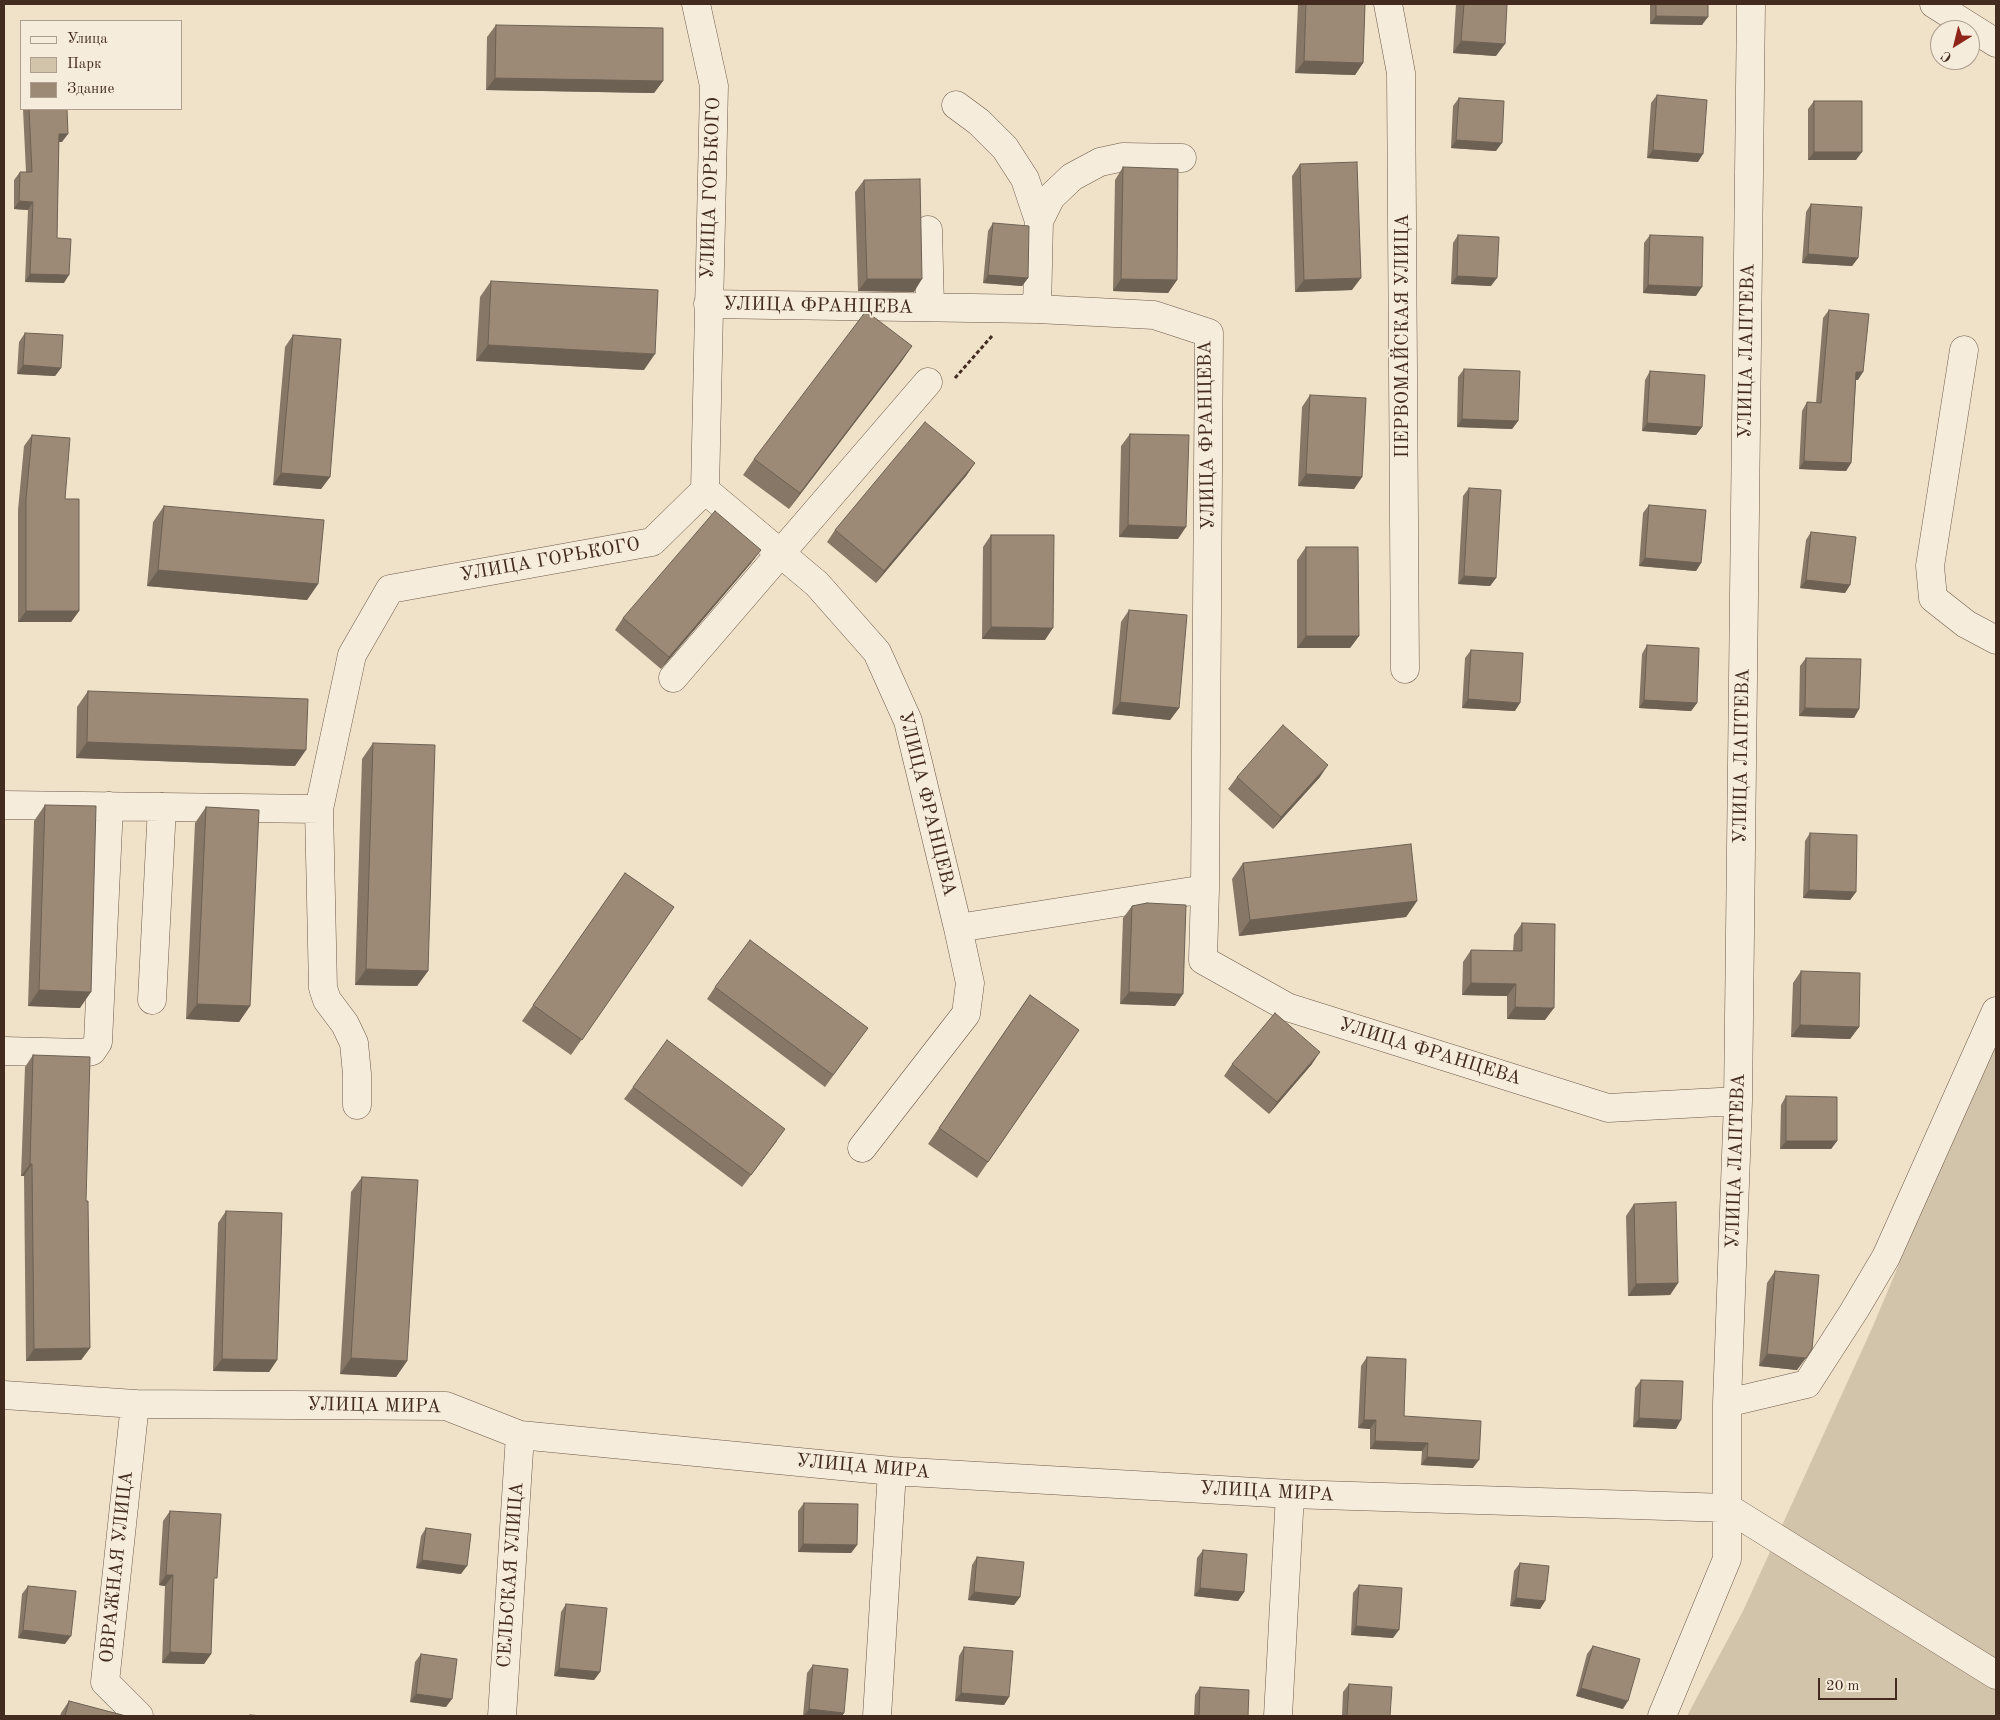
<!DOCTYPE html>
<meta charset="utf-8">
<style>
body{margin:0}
#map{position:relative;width:2000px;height:1720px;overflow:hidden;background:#efe2c8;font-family:"Old Standard TT",serif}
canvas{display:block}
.frame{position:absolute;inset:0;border:5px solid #432b20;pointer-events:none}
.legend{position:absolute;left:20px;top:20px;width:162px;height:90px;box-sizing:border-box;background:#f5ecdb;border:1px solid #ae9f90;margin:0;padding:6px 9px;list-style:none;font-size:15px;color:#432b20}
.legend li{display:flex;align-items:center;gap:10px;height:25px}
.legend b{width:25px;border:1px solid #ae9f90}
.north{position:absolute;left:1930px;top:20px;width:50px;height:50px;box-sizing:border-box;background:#f5ecdb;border:1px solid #ae9f90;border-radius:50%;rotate:216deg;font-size:14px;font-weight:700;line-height:20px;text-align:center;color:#432b20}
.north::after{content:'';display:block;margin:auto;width:18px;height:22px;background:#8f2418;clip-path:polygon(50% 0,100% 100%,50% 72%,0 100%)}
.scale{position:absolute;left:1818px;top:1678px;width:79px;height:22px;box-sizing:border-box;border:2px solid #432b20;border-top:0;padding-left:6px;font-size:15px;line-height:18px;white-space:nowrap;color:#432b20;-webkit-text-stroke:4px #f5ecdb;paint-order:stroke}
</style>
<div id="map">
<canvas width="2000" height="1720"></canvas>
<div class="frame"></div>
<ul class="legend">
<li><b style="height:6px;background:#f5ecdb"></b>Улица</li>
<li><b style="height:14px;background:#d2c3ab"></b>Парк</li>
<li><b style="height:14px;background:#9c8a77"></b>Здание</li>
</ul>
<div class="north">С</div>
<div class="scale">20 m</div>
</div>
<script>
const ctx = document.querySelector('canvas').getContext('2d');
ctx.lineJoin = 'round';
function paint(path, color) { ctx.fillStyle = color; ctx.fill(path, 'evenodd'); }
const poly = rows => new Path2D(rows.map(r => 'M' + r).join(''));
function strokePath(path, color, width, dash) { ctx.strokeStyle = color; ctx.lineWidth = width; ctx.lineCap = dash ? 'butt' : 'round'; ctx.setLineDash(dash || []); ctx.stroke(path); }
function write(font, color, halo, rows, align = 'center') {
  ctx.font = font + ' "Old Standard TT",serif'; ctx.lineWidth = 4; ctx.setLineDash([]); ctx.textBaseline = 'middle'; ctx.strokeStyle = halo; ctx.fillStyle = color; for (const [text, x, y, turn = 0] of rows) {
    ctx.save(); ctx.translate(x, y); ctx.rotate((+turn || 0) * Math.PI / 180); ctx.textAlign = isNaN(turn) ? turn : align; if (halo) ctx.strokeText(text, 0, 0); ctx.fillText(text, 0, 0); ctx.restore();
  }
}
const green = poly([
 [1996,1033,1996,1716,1687,1716,1743,1611,1873,1326]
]);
const path = poly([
 [955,378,992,336]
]);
const minor = poly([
 [1388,4,1401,73,1405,669],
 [1934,4,1996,43],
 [956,105,979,122,1005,148,1025,179,1039,221],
 [928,230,930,307],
 [708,304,1037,309,1154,315,1209,333,1205,889,1203,960,1287,1007,1608,1108,1738,1101],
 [1037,309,1039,221,1051,197,1072,177,1100,162,1123,157,1182,158],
 [1964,350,1930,566,1933,598,1966,624,1996,640],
 [705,490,817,584,877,652,908,721,958,928,970,983,966,1014,862,1148],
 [673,678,928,382],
 [4,805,319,809,323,988,327,1000,345,1024,354,1043,357,1074,357,1105],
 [319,809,352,655,390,589,652,542,705,490,714,86,696,4],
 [958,928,1205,889],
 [152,1000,162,807],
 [4,1051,83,1053,92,1051,98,1042,109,806],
 [4,1395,135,1404,446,1406,520,1435,892,1471,1290,1494,1728,1508,1996,1675],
 [1727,1403,1807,1384,1854,1311,1886,1257,1996,1011],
 [135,1404,105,1682,139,1716],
 [502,1716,520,1435],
 [877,1716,892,1471],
 [1278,1716,1290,1494],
 [1662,1716,1727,1559,1727,1403,1738,1101,1751,4]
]);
const wall = poly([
 [1298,4,1365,4,1363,63,1355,75,1295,73],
 [1456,4,1507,4,1496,56,1453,53],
 [1650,4,1708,4,1702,25,1650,24],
 [496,25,663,81,654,93,486,90,487,37],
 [1657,95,1698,162,1647,158,1651,103],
 [1459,98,1496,151,1451,148,1453,106],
 [1814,101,1856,160,1808,160,1808,109],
 [23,109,67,109,62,142,59,142,57,238,64,283,25,282,28,210,14,209,14,180,20,172,26,172],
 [1300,164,1352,290,1295,292,1292,176],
 [1123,167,1177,280,1168,293,1113,291,1115,180],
 [864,180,914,292,858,291,855,192],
 [1811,204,1858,258,1852,266,1802,263,1806,212],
 [993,223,1028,278,1022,286,983,283,988,231],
 [1458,235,1491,286,1451,284,1453,243],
 [1650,235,1696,296,1643,293,1644,243],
 [491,281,644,370,476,361,480,297],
 [1829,310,1858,380,1856,380,1851,463,1846,471,1799,469,1802,411,1807,402,1816,403,1823,318],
 [25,333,61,368,55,376,17,374,19,342],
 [293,335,330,477,321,489,273,485,285,347],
 [912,346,901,362,789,509,743,475,754,459],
 [1464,369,1518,421,1512,429,1457,427,1458,377],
 [1650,371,1702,427,1696,435,1642,431,1645,380],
 [1310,395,1362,477,1354,489,1298,486,1302,407],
 [1130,434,1178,539,1119,537,1121,446],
 [32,435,79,611,71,622,18,622,18,510,24,446],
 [975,463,966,476,876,583,827,542,835,530],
 [1469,488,1496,578,1490,586,1458,584,1463,496],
 [1649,505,1701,563,1696,571,1639,566,1643,513],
 [164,506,318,584,307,600,147,586,153,522],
 [1811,532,1850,585,1845,593,1800,588,1806,540],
 [991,535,1045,640,982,639,983,547],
 [1306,547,1359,636,1350,648,1297,648,1297,560],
 [752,562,661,669,615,630,623,618],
 [1129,610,1179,708,1170,720,1112,714,1121,622],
 [1647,645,1697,703,1691,711,1639,708,1642,654],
 [1471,650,1515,711,1462,708,1465,658],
 [1806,658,1859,709,1854,718,1799,716,1800,666],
 [88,691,295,766,76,758,77,707],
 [373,743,428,971,417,986,355,985,362,759],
 [1237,777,1320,777,1273,829,1228,789],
 [45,805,80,1008,28,1006,34,821],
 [206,807,250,1006,239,1022,186,1019,195,823],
 [1810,833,1856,892,1850,900,1803,898,1805,841],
 [1243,863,1417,901,1406,917,1239,936,1232,879],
 [625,873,674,907,571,1055,522,1021],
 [1132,906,1175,1006,1120,1004,1123,918],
 [1522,923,1545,1020,1507,1019,1507,996,1462,995,1463,962,1471,950,1513,951,1514,935],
 [1801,971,1859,1027,1850,1039,1791,1037,1793,983],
 [715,987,859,1040,825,1087,707,999],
 [1030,995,1079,1030,977,1178,928,1144],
 [33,1055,86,1201,90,1348,81,1360,26,1361,24,1176,21,1176,25,1067],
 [1232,1064,1312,1064,1269,1114,1224,1076],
 [633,1087,777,1141,742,1187,624,1099],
 [1786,1096,1837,1141,1831,1149,1780,1149,1781,1105],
 [362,1177,407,1361,396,1377,340,1374,351,1192],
 [1634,1204,1678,1283,1670,1295,1628,1296,1626,1216],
 [226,1211,277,1360,269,1372,213,1371,218,1223],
 [1775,1271,1797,1370,1759,1366,1767,1283],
 [1367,1357,1404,1416,1473,1468,1421,1465,1422,1451,1370,1449,1370,1429,1358,1428,1361,1366],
 [1641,1380,1676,1429,1633,1427,1635,1388],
 [804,1503,857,1545,851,1553,798,1552,798,1511],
 [170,1511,213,1583,211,1654,204,1664,162,1663,165,1586,159,1585,163,1521],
 [426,1528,461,1574,416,1568,421,1536],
 [1203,1550,1244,1592,1238,1601,1194,1596,1197,1558],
 [977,1557,1020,1597,1014,1605,968,1600,972,1565],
 [1520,1563,1545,1601,1540,1609,1510,1606,1514,1571],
 [1359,1585,1393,1638,1351,1635,1353,1593],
 [28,1586,65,1644,18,1638,22,1594],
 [566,1604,600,1672,594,1680,554,1676,561,1612],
 [1593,1646,1623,1709,1576,1696,1587,1654],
 [964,1647,1009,1697,1004,1705,955,1701,959,1656],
 [421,1654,446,1707,410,1702,415,1662],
 [813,1665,844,1713,842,1716,803,1716,807,1673],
 [1349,1684,1390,1716,1342,1716,1343,1692],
 [1200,1687,1248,1716,1194,1716,1195,1695],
 [69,1701,126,1716,60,1716,61,1713]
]);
const shadedWall = poly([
 [1656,16,1708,17,1702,25,1650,24],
 [1461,41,1505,44,1496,56,1453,53],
 [1304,61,1363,63,1355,75,1295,73],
 [495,78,663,81,654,93,486,90],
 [59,134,68,134,62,142,54,142],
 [1456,140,1502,143,1496,151,1451,148],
 [1653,150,1703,154,1698,162,1647,158],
 [1814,152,1862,152,1856,160,1808,160],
 [19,201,33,202,28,210,14,209],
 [1808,254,1858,258,1852,266,1802,263],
 [30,274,69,275,64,283,25,282],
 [988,275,1028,278,1022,286,983,283],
 [1457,276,1497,278,1491,286,1451,284],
 [1361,278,1352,290,1295,292,1304,280],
 [867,279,922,279,914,292,858,291],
 [1121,279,1177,280,1168,293,1113,291],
 [1648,285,1702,287,1696,296,1643,293],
 [488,345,655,354,644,370,476,361],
 [912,346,901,362,789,509,800,493],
 [23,365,61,368,55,376,17,374],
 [1856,372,1863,372,1858,380,1850,380],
 [1462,419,1518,421,1512,429,1457,427],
 [1647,423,1702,427,1696,435,1642,431],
 [1804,461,1851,463,1846,471,1799,469],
 [975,463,966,476,876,583,884,571],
 [281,473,330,477,321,489,273,485],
 [1306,474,1362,477,1354,489,1298,486],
 [1128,525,1186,527,1178,539,1119,537],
 [761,550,752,562,661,669,669,657],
 [1645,558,1701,563,1696,571,1639,566],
 [158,570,318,584,307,600,147,586],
 [1464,576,1496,578,1490,586,1458,584],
 [1806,580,1850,585,1845,593,1800,588],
 [26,611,79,611,71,622,18,622],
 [991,627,1053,628,1045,640,982,639],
 [1306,636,1359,636,1350,648,1297,648],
 [1468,699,1520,703,1515,711,1462,708],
 [1644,700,1697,703,1691,711,1639,708],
 [1120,702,1179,708,1170,720,1112,714],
 [1805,708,1859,709,1854,718,1799,716],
 [87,742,306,750,295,766,76,758],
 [1328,765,1320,777,1273,829,1281,817],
 [1809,890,1856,892,1850,900,1803,898],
 [1417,901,1406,917,1239,936,1250,920],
 [366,969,428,971,417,986,355,985],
 [1471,983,1516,984,1507,996,1462,995],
 [39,990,91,992,80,1008,28,1006],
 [1129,992,1183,994,1175,1006,1120,1004],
 [197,1004,250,1006,239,1022,186,1019],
 [1515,1007,1554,1008,1545,1020,1507,1019],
 [1800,1025,1859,1027,1850,1039,1791,1037],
 [1320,1052,1312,1064,1269,1114,1277,1102],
 [1786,1141,1837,1141,1831,1149,1780,1149],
 [30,1164,32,1164,24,1176,21,1176],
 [1678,1283,1670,1295,1628,1296,1636,1284],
 [90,1348,81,1360,26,1361,34,1349],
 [1767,1354,1806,1358,1797,1370,1759,1366],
 [351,1358,407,1361,396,1377,340,1374],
 [222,1359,277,1360,269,1372,213,1371],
 [1639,1418,1681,1420,1676,1429,1633,1427],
 [1364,1420,1376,1420,1370,1429,1358,1428],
 [1375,1441,1428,1443,1422,1451,1370,1449],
 [1427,1457,1479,1460,1473,1468,1421,1465],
 [803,1544,857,1545,851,1553,798,1552],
 [422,1560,467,1566,461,1574,416,1568],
 [166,1575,173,1575,165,1586,159,1585],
 [1200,1588,1244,1592,1238,1601,1194,1596],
 [974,1592,1020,1597,1014,1605,968,1600],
 [1516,1598,1545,1601,1540,1609,1510,1606],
 [1356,1626,1399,1630,1393,1638,1351,1635],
 [23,1630,71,1636,65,1644,18,1638],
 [170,1652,211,1654,204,1664,162,1663],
 [559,1668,600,1672,594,1680,554,1676],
 [1581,1688,1628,1701,1623,1709,1576,1696],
 [961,1693,1009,1697,1004,1705,955,1701],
 [416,1694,452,1699,446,1707,410,1702],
 [809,1709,844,1713,842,1716,804,1716]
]);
const building = poly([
 [1306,4,1365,4,1363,63,1304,61,1306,4],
 [1464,4,1507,4,1505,44,1461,41,1464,4],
 [1656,4,1708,4,1708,17,1656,16,1656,4],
 [496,25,663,28,663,81,495,78,496,25],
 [1657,95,1707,100,1703,154,1653,150,1657,95],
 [1459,98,1504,101,1502,143,1456,140,1459,98],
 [1814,101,1862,101,1862,152,1814,152,1814,101],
 [29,109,67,109,68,134,59,134,57,238,71,239,69,275,30,274,33,202,19,201,20,172,32,172,29,109],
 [1357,162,1361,278,1304,280,1300,164,1357,162],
 [1123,167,1178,169,1177,280,1121,279,1123,167],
 [920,179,922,279,867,279,864,180,920,179],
 [1811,204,1862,207,1858,258,1808,254,1811,204],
 [993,223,1029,226,1028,278,988,275,993,223],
 [1458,235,1499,237,1497,278,1457,276,1458,235],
 [1650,235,1703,237,1702,287,1648,285,1650,235],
 [491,281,658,290,655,354,488,345,491,281],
 [1829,310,1869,314,1863,372,1856,372,1851,463,1804,461,1807,402,1821,403,1829,310],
 [866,311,912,346,800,493,754,459,866,311],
 [25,333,63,335,61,368,23,365,25,333],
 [293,335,341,339,330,477,281,473,293,335],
 [1464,369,1520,371,1518,421,1462,419,1464,369],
 [1650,371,1705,375,1702,427,1647,423,1650,371],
 [1310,395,1366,398,1362,477,1306,474,1310,395],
 [925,422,975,463,884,571,835,530,925,422],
 [1130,434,1189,435,1186,527,1128,525,1130,434],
 [32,435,70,438,65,499,79,499,79,611,26,611,26,499,32,435],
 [1469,488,1501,490,1496,578,1464,576,1469,488],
 [1649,505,1706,510,1701,563,1645,558,1649,505],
 [164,506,324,520,318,584,158,570,164,506],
 [715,511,761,550,669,657,623,618,715,511],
 [1811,532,1856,537,1850,585,1806,580,1811,532],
 [991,535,1054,535,1053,628,991,627,991,535],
 [1306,547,1358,547,1359,636,1306,636,1306,547],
 [1129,610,1187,615,1179,708,1120,702,1129,610],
 [1647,645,1699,648,1697,703,1644,700,1647,645],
 [1471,650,1523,653,1520,703,1468,699,1471,650],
 [1806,658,1861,659,1859,709,1805,708,1806,658],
 [88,691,308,699,306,750,87,742,88,691],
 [1283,725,1328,765,1281,817,1237,777,1283,725],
 [373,743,435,745,428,971,366,969,373,743],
 [45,805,96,806,91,992,39,990,45,805],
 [206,807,259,810,250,1006,197,1004,206,807],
 [1810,833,1857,835,1856,892,1809,890,1810,833],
 [1411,844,1417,901,1250,920,1243,863,1411,844],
 [625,873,674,907,582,1040,533,1005,625,873],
 [1147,903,1186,905,1183,994,1129,992,1132,906,1147,903],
 [1522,923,1555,924,1554,1008,1515,1007,1516,984,1471,983,1471,950,1522,951,1522,923],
 [750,940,868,1028,833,1075,715,987,750,940],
 [1801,971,1860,973,1859,1027,1800,1025,1801,971],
 [1030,995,1079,1030,988,1162,939,1128,1030,995],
 [1275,1013,1320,1052,1277,1102,1232,1064,1275,1013],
 [667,1040,785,1129,751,1175,633,1087,667,1040],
 [33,1055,90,1057,86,1201,88,1201,90,1348,34,1349,32,1164,30,1164,33,1055],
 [1786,1096,1837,1097,1837,1141,1786,1141,1786,1096],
 [362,1177,418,1180,407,1361,351,1358,362,1177],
 [1676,1202,1678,1283,1636,1284,1634,1204,1676,1202],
 [226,1211,282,1213,277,1360,222,1359,226,1211],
 [1775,1271,1819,1275,1812,1349,1806,1358,1767,1354,1775,1271],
 [1367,1357,1406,1359,1404,1416,1481,1421,1479,1460,1427,1457,1428,1443,1375,1441,1376,1420,1364,1420,1367,1357],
 [1641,1380,1683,1381,1681,1420,1639,1418,1641,1380],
 [804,1503,858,1504,857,1545,803,1544,804,1503],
 [170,1511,221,1514,217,1578,214,1578,211,1654,170,1652,173,1575,166,1575,170,1511],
 [426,1528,471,1534,467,1566,422,1560,426,1528],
 [1203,1550,1247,1554,1244,1592,1200,1588,1203,1550],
 [977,1557,1024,1562,1020,1597,974,1592,977,1557],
 [1520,1563,1549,1566,1545,1601,1516,1598,1520,1563],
 [1359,1585,1402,1588,1399,1630,1356,1626,1359,1585],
 [28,1586,76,1591,71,1636,23,1630,28,1586],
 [566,1604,607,1608,600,1672,559,1668,566,1604],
 [1593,1646,1640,1659,1628,1701,1581,1688,1593,1646],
 [964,1647,1013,1651,1009,1697,961,1693,964,1647],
 [421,1654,457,1659,452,1699,416,1694,421,1654],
 [813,1665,848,1669,844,1713,809,1709,813,1665],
 [1349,1684,1392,1687,1390,1716,1347,1716,1349,1684],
 [1200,1687,1249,1690,1248,1716,1199,1716,1200,1687],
 [69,1701,126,1716,65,1716,69,1701],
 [250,1715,263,1716,250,1716,250,1715]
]);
const streetNames = [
 ["УЛИЦА ГОРЬКОГО",711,188,-88],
 ["УЛИЦА ФРАНЦЕВА",818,306,1],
 ["ПЕРВОМАЙСКАЯ УЛИЦА",1403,336,-90],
 ["УЛИЦА ЛАПТЕВА",1747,351,-89],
 ["УЛИЦА ФРАНЦЕВА",1207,435,-91],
 ["УЛИЦА ГОРЬКОГО",550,560,-10],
 ["УЛИЦА ЛАПТЕВА",1742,756,-89],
 ["УЛИЦА ФРАНЦЕВА",927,804,76],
 ["УЛИЦА ФРАНЦЕВА",1430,1052,17],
 ["УЛИЦА ЛАПТЕВА",1736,1161,-88],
 ["УЛИЦА МИРА",374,1406,1],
 ["УЛИЦА МИРА",863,1467,5],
 ["УЛИЦА МИРА",1267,1492,3],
 ["ОВРАЖНАЯ УЛИЦА",117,1567,-84],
 ["СЕЛЬСКАЯ УЛИЦА",511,1575,-86]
];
paint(green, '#d2c3ab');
strokePath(minor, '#6e594a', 29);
strokePath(path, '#432b20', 3, [4, 2.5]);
strokePath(minor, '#f5ecdb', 28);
paint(wall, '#867766');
paint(shadedWall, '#6d6153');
paint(building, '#9c8a77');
strokePath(building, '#6d6153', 1);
write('19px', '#432b20', '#f5ecdb', streetNames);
</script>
